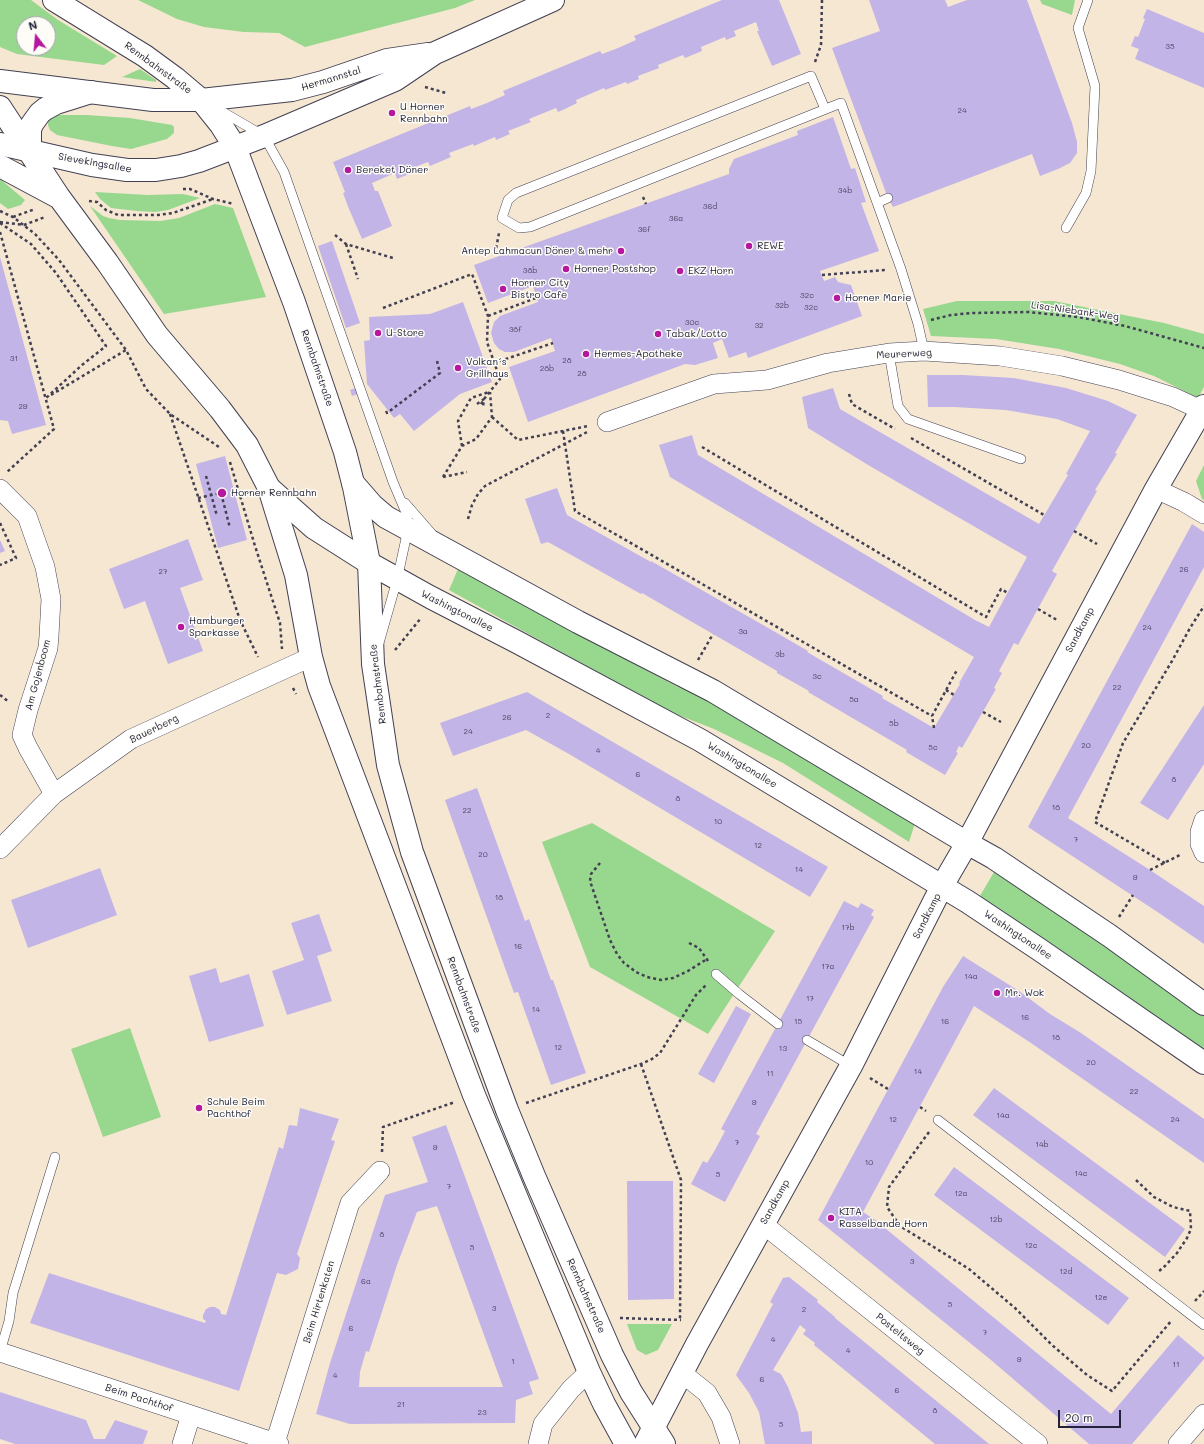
<!DOCTYPE html>
<meta charset="utf-8">
<style>
body{margin:0}
#map{position:relative;width:1204px;height:1444px;overflow:hidden;background:#f6e7d2;font-family:Mali,sans-serif}
canvas{display:block}
.north{position:absolute;left:16px;top:16px;width:40px;height:40px;box-sizing:border-box;background:#fdfcf7;border:1px solid #a5a5ac;border-radius:50%;rotate:344deg;font-size:11px;font-weight:700;line-height:16px;text-align:center;color:#22223b}
.north::after{content:'';display:block;margin:auto;width:14px;height:18px;background:#b5179e;clip-path:polygon(50% 0,100% 100%,50% 72%,0 100%)}
.scale{position:absolute;left:1058px;top:1410px;width:63px;height:18px;box-sizing:border-box;border:2px solid #22223b;border-top:0;padding-left:5px;font-size:12px;line-height:14px;white-space:nowrap;color:#22223b;-webkit-text-stroke:3px #fdfcf7;paint-order:stroke}
</style>
<div id="map">
<canvas width="1204" height="1444"></canvas>
<div class="north">N</div>
<div class="scale">20 m</div>
</div>
<script>
const ctx = document.querySelector('canvas').getContext('2d');
ctx.lineJoin = 'round';
function paint(path, color) { ctx.fillStyle = color; ctx.fill(path, 'evenodd'); }
const poly = rows => new Path2D(rows.map(r => 'M' + r).join(''));
function strokePath(path, color, width, dash) { ctx.strokeStyle = color; ctx.lineWidth = width; ctx.lineCap = dash ? 'butt' : 'round'; ctx.setLineDash(dash || []); ctx.stroke(path); }
function write(font, color, halo, rows, align = 'center') {
  ctx.font = font + ' Mali,sans-serif'; ctx.lineWidth = 3; ctx.setLineDash([]); ctx.textBaseline = 'middle'; ctx.strokeStyle = halo; ctx.fillStyle = color; for (const [text, x, y, turn = 0] of rows) {
    ctx.save(); ctx.translate(x, y); ctx.rotate((+turn || 0) * Math.PI / 180); ctx.textAlign = isNaN(turn) ? turn : align; if (halo) ctx.strokeText(text, 0, 0); ctx.fillText(text, 0, 0); ctx.restore();
  }
}
const green = poly([
 [0,0,31,0,58,20,117,56,104,65,17,54,0,47],
 [24,24,48,24,48,48,24,48],
 [138,0,475,0,455,8,305,47,279,33,244,32,204,27,177,19],
 [1040,0,1075,0,1072,15,1042,4],
 [140,69,156,80,156,82,122,77],
 [55,115,87,115,130,118,172,125,174,127,174,133,167,139,131,149,112,146,57,135,50,130,48,125,48,121],
 [0,179,25,200,21,205,8,209,0,203],
 [95,192,148,195,183,194,200,198,168,210,155,212,137,211,111,208,100,199],
 [215,204,233,208,266,297,164,314,90,206,103,216,109,218,120,220,160,221,179,218],
 [957,301,1054,301,1164,323,1204,334,1204,387,1198,398,1154,376,1120,364,1059,349,996,339,931,336,923,309],
 [1204,465,1204,500,1202,499,1196,481],
 [458,569,631,662,676,686,715,701,916,820,909,842,783,763,714,729,668,711,449,590],
 [592,823,775,931,708,1034,590,967,542,842],
 [994,872,1138,967,1204,1015,1204,1056,977,901],
 [130,1028,161,1117,103,1137,71,1049],
 [627,1324,672,1324,658,1350,646,1355,637,1350]
]);
const building = poly([
 [722,0,779,0,801,54,772,66,757,31,759,31,756,22,734,31,736,36,726,40,725,37,701,47,702,51,685,58,683,55,658,65,659,68,638,76,639,79,627,84,626,82,605,90,604,88,576,100,577,103,567,108,558,112,556,108,529,119,531,122,508,131,510,134,496,140,495,137,474,146,473,144,449,153,451,157,430,166,428,162,407,170,409,174,397,179,395,173,372,183,375,191,378,191,392,226,362,239,349,209,343,193,345,192,333,162,470,106,471,109,487,103,505,95,503,91,600,51,602,54,618,48,636,40,634,36],
 [869,0,945,0,948,7,967,0,1027,0,1072,123,1077,142,1077,153,1070,163,1058,169,1040,176,1032,154,893,207,888,198,832,48,880,31],
 [1147,9,1204,33,1204,88,1135,59,1139,49,1131,46,1135,36,1138,37,1145,19,1143,18],
 [833,117,851,169,855,168,866,202,861,203,879,251,820,271,824,281,835,277,838,282,851,285,862,316,748,358,746,352,729,358,722,339,713,343,718,358,695,365,685,364,528,422,509,367,555,351,551,338,514,352,505,352,499,349,494,343,491,333,494,322,500,316,538,302,533,286,488,303,474,265,729,174,729,169,734,159,798,135,797,131],
 [332,241,360,323,346,328,318,246],
 [0,257,46,425,12,434,8,421,0,420],
 [463,302,492,382,460,394,414,431,400,414,394,418,367,384,364,341,370,340,369,317,430,314],
 [927,375,963,375,1014,378,1066,388,1108,401,1137,415,1115,453,1117,454,1095,490,1097,491,1052,571,1057,574,1018,645,1014,643,999,671,1002,673,994,688,996,689,962,748,959,746,956,752,958,753,945,775,906,752,907,750,808,692,809,691,777,673,777,671,642,593,641,594,548,542,541,544,525,499,557,488,567,515,651,562,651,561,770,629,808,651,807,652,883,696,882,698,934,728,960,684,959,683,974,657,670,477,659,445,692,435,698,455,975,620,989,627,1027,557,868,465,808,428,802,397,833,388,840,409,1039,524,1068,475,1066,474,1090,431,1057,419,1006,410,954,407,928,407],
 [356,388,358,394,352,396,350,390],
 [225,456,247,540,218,548,196,464],
 [1192,524,1204,532,1204,567,1068,818,1150,870,1204,906,1204,944,1159,913,1028,827],
 [188,539,203,580,180,588,203,651,168,664,145,601,124,609,109,569],
 [0,540,5,551,0,553],
 [527,692,828,867,810,897,569,754,526,730,453,756,440,723],
 [1204,705,1204,764,1168,820,1140,803],
 [477,788,525,921,529,919,551,980,553,980,586,1073,551,1085,518,992,514,993,445,800],
 [100,868,117,915,28,948,11,900],
 [844,901,858,908,861,903,874,910,871,915,874,917,756,1134,760,1136,725,1202,691,1184,703,1161,707,1163,715,1150,725,1131,721,1129],
 [319,914,332,951,317,956,332,1001,287,1015,272,971,304,960,291,923],
 [963,956,1019,991,1050,1014,1081,1033,1204,1119,1204,1163,1031,1043,974,1006,863,1212,874,1219,1111,1414,1178,1335,1204,1357,1204,1359,1132,1444,1089,1444,991,1360,818,1220,943,987],
 [216,968,220,983,249,974,264,1026,209,1042,189,976],
 [736,1006,751,1014,714,1083,698,1074],
 [994,1088,1185,1229,1165,1257,973,1115],
 [300,1108,339,1119,331,1140,335,1141,297,1254,300,1258,298,1269,286,1275,277,1273,239,1391,30,1323,49,1273,205,1323,206,1321,203,1319,203,1315,206,1309,210,1307,215,1307,220,1310,221,1314,226,1315,279,1147,283,1149,289,1125,297,1126],
 [446,1125,539,1379,529,1382,533,1394,516,1400,515,1423,350,1424,316,1414,330,1363,385,1195,428,1182,412,1137],
 [437,1206,503,1387,359,1387,360,1372,366,1351,369,1352,397,1265,417,1212],
 [954,1167,1129,1298,1108,1325,934,1195],
 [627,1181,673,1181,674,1299,628,1300],
 [789,1277,818,1300,817,1302,835,1317,835,1318,989,1444,935,1444,814,1345,815,1343,803,1334,806,1330,800,1325,773,1370,781,1374,788,1387,798,1413,801,1432,812,1431,812,1444,765,1444,759,1412,749,1393,736,1375,773,1304,770,1302,783,1278],
 [0,1392,86,1420,94,1439,105,1439,115,1420,148,1431,143,1444,15,1444,0,1439]
]);
const path = poly([
 [815,62,821,45,822,0],
 [425,87,446,93],
 [183,189,190,189,213,199,234,204],
 [643,197,646,204],
 [89,201,97,202,106,210,118,215,158,215,173,213,213,199],
 [0,211,13,217,35,234,59,260,126,350,146,389,170,414,219,447],
 [13,217,35,209],
 [0,222,24,225,45,217],
 [0,223,31,244,56,273,106,346,82,365,45,399],
 [0,232,54,429,7,472],
 [335,235,346,244,393,258],
 [346,244,358,279],
 [495,254,499,233],
 [822,275,885,270],
 [383,308,472,274,488,316,487,342,500,379,484,399,480,406],
 [488,316,536,298],
 [931,320,951,315,972,313,1028,312,1078,317,1125,326,1204,348],
 [494,363,553,343],
 [849,394,852,404,895,429],
 [51,395,126,350],
 [477,404,484,399,483,407],
 [386,411,387,413,440,373,437,361],
 [170,414,240,620,258,657],
 [492,417,518,440,588,426],
 [563,431,575,511,932,716],
 [911,438,1044,515],
 [462,446,458,421,471,398,489,392],
 [702,447,986,617,1001,589,1008,593],
 [230,462,255,546,280,623,282,649],
 [206,476,217,516],
 [443,477,462,446,476,439,492,417,490,392],
 [443,477,467,472],
 [198,498,221,493,230,528],
 [468,519,472,505,478,494,485,486,589,431],
 [0,523,16,558,0,565],
 [1074,531,1097,544],
 [1038,609,1057,620],
 [395,650,421,618],
 [698,660,713,634],
 [293,688,296,694],
 [946,690,954,695],
 [0,695,9,702],
 [983,712,1001,722],
 [934,728,932,716,957,670],
 [600,863,591,874,590,881,610,940,617,954,624,963,636,972,647,977,661,980,673,978,688,971,707,959],
 [1165,863,1095,822,1123,743,1172,661,1190,628,1204,606],
 [1150,870,1182,854],
 [1119,917,1133,895],
 [689,943,699,948,708,961],
 [641,1064,681,1180,680,1320],
 [870,1078,888,1089],
 [526,1103,641,1064,652,1059,660,1053,696,995,706,985],
 [920,1107,926,1111],
 [929,1132,889,1187,887,1207,900,1226,969,1269,1015,1308,1052,1345,1087,1375,1112,1391,1172,1320],
 [382,1152,383,1127,455,1102],
 [1136,1180,1154,1197,1173,1207,1190,1211,1191,1229,1187,1238,1177,1253,1165,1266,1158,1272],
 [1195,1301,1204,1291],
 [620,1318,681,1320]
]);
const lane = poly([
 [216,108,264,136,284,172,393,482,407,515,408,529,397,580,379,643],
 [825,109,811,76,516,193,508,200,502,218,519,228,530,227,841,103,901,269,918,324,924,351],
 [877,203,888,198],
 [1066,228,1086,193,1091,171,1095,86,1078,28,1088,0],
 [889,353,898,406,908,419,1021,459],
 [405,503,432,534],
 [716,974,739,994,778,1024],
 [807,1040,851,1066],
 [938,1120,1204,1325],
 [0,1352,9,1321,13,1293,55,1157]
]);
const street = poly([
 [607,422,714,384,767,380,828,363,889,353,924,351,1000,356,1062,366,1119,380,1173,397,1201,410],
 [0,489,27,516,45,567,51,599,49,636,48,648,28,710,22,735,28,748,54,794],
 [1156,489,1184,502,1204,514],
 [1204,820,1200,832,1200,844,1204,853],
 [0,849,54,794,131,739,311,657],
 [763,1224,1038,1444],
 [0,1352,279,1444],
 [682,1373,707,1393,721,1417,730,1444],
 [275,1443,350,1203,380,1171],
 [182,1444,191,1415],
 [538,1444,543,1424,571,1389,589,1372],
 [1178,1444,1204,1414]
]);
const secondary = poly([
 [0,81,153,100,201,100,292,90,323,82,387,60,428,54],
 [0,144,92,165,127,170,156,170,181,166,199,161,264,136,395,80,435,53,553,0],
 [353,483,373,506,386,517,578,622,713,691,967,843,994,858,1110,936,1204,1004],
 [269,488,314,528,369,563,430,597,517,642,700,740,968,902,1040,950,1204,1063],
 [645,1444,697,1344,851,1066,942,886,967,843,1156,489,1204,406]
]);
const primary = poly([
 [54,0,145,56,175,78,201,100,221,125,235,147,294,302,345,452,354,487,369,563,373,664,388,765,412,852,507,1110,534,1176,612,1355,631,1392,664,1444],
 [0,107,59,197,107,262,157,335,220,409,247,445,269,488,296,575,311,657,319,686,474,1095,589,1372,604,1404,626,1444],
 [30,151,30,130,32,124,40,113,45,109,56,103,91,92],
 [0,166,58,197]
]);
const markers = [
 [392,113,4,"#b5179e"],
 [348,170,4,"#b5179e"],
 [749,246,4,"#b5179e"],
 [621,251,4,"#b5179e"],
 [566,269,4,"#b5179e"],
 [680,271,4,"#b5179e"],
 [503,289,4,"#b5179e"],
 [837,298,4,"#b5179e"],
 [378,333,4,"#b5179e"],
 [658,334,4,"#b5179e"],
 [586,354,4,"#b5179e"],
 [458,368,4,"#b5179e"],
 [222,493,5,"#b5179e"],
 [181,627,4,"#b5179e"],
 [997,993,4,"#b5179e"],
 [199,1108,4,"#b5179e"],
 [831,1218,4,"#b5179e"]
];
const numberNames = [
 ["35",1170,47],
 ["24",962,111],
 ["34b",845,191],
 ["36d",710,207],
 ["36a",676,219],
 ["36f",644,230],
 ["38b",530,271],
 ["32c",807,296],
 ["32b",782,306],
 ["32c",811,308],
 ["30c",692,323],
 ["32",759,326],
 ["38f",515,330],
 ["31",14,359],
 ["28",567,361],
 ["28b",547,369],
 ["28",582,374],
 ["29",23,407],
 ["26",1184,570],
 ["27",163,572],
 ["24",1147,628],
 ["3a",743,632],
 ["3b",780,655],
 ["3c",817,677],
 ["22",1117,688],
 ["5a",854,700],
 ["2",548,716],
 ["26",507,718],
 ["5b",894,724],
 ["24",468,732],
 ["20",1086,746],
 ["5c",933,748],
 ["4",598,751],
 ["6",638,775],
 ["8",1174,780],
 ["8",678,799],
 ["18",1056,808],
 ["22",467,811],
 ["10",718,822],
 ["7",1076,840],
 ["12",758,846],
 ["20",483,855],
 ["14",799,870],
 ["9",1135,878],
 ["18",499,898],
 ["17b",848,928],
 ["16",518,947],
 ["17a",828,967],
 ["14a",971,977],
 ["17",810,999],
 ["14",536,1010],
 ["16",1025,1018],
 ["15",798,1022],
 ["16",945,1022],
 ["18",1056,1038],
 ["12",558,1048],
 ["13",783,1049],
 ["20",1091,1063],
 ["14",918,1072],
 ["11",770,1074],
 ["22",1134,1092],
 ["9",754,1103],
 ["14a",1003,1116],
 ["12",893,1120],
 ["24",1175,1120],
 ["7",737,1143],
 ["14b",1042,1145],
 ["9",435,1148],
 ["10",869,1163],
 ["14c",1081,1174],
 ["5",718,1175],
 ["7",449,1187],
 ["12a",961,1194],
 ["12b",996,1220],
 ["8",382,1235],
 ["12c",1031,1246],
 ["5",472,1248],
 ["3",912,1262],
 ["12d",1066,1272],
 ["6a",366,1282],
 ["12e",1101,1298],
 ["5",950,1305],
 ["3",494,1309],
 ["2",804,1310],
 ["6",351,1329],
 ["7",985,1333],
 ["4",773,1340],
 ["4",848,1351],
 ["9",1019,1360],
 ["1",513,1362],
 ["11",1176,1365],
 ["4",335,1376],
 ["6",762,1380],
 ["6",897,1391],
 ["21",401,1405],
 ["8",935,1411],
 ["23",482,1413],
 ["5",781,1425]
];
const streetNames = [
 ["Rennbahnstraße",158,68,36],
 ["Hermannstal",331,79,-17],
 ["Sievekingsallee",95,163,10],
 ["Lisa-Niebank-Weg",1075,311,8],
 ["Meurerweg",904,354,-3],
 ["Rennbahnstraße",317,368,71],
 ["Washingtonallee",457,611,27],
 ["Sandkamp",1080,630,-62],
 ["Am Gojenboom",38,675,-75],
 ["Rennbahnstraße",378,684,-97],
 ["Bauerberg",154,729,-26],
 ["Washingtonallee",742,765,31],
 ["Sandkamp",927,916,-63],
 ["Washingtonallee",1018,935,34],
 ["Rennbahnstraße",464,995,70],
 ["Sandkamp",775,1202,-61],
 ["Rennbahnstraße",586,1296,66],
 ["Beim Hirtenkaten",319,1302,-73],
 ["Posteltsweg",900,1334,39],
 ["Beim Pachthof",139,1398,18]
];
const poiNames = [
 ["U Horner",400,107],
 ["Rennbahn",400,119],
 ["Bereket Döner",356,170],
 ["REWE",757,246],
 ["Antep Lahmacun Döner & mehr",613,251,"right"],
 ["Horner Postshop",574,269],
 ["EKZ Horn",688,271],
 ["Horner City",511,283],
 ["Bistro Cafe",511,295],
 ["Horner Marie",845,298],
 ["U-Store",386,333],
 ["Tabak/Lotto",666,334],
 ["Hermes-Apotheke",594,354],
 ["Volkan´s",466,362],
 ["Grillhaus",466,374],
 ["Horner Rennbahn",231,493],
 ["Hamburger",189,621],
 ["Sparkasse",189,633],
 ["Mr. Wok",1005,993],
 ["Schule Beim",207,1102],
 ["Pachthof",207,1114],
 ["KITA",839,1212],
 ["Rasselbande Horn",839,1224]
];
paint(green, '#98d78e');
paint(building, '#c3b4e7');
strokePath(lane, '#424052', 10);
strokePath(street, '#424052', 20);
strokePath(secondary, '#424052', 24);
strokePath(primary, '#424052', 24);
strokePath(path, '#424052', 2.5, [3, 3]);
strokePath(lane, '#fff', 9);
strokePath(street, '#fff', 19);
strokePath(secondary, '#fff', 22);
strokePath(primary, '#fff', 22);
for (const [x, y, r, color] of markers) { const dot = new Path2D(); dot.arc(x, y, r, 0, 2 * Math.PI); ctx.fillStyle = color; ctx.fill(dot); strokePath(dot, '#fdfcf7', 1.5); }
write('8px', '#4a4666', null, numberNames);
write('10px', '#22223b', '#fdfcf7', streetNames);
write('10px', '#22223b', '#fdfcf7', poiNames, 'left');
</script>
